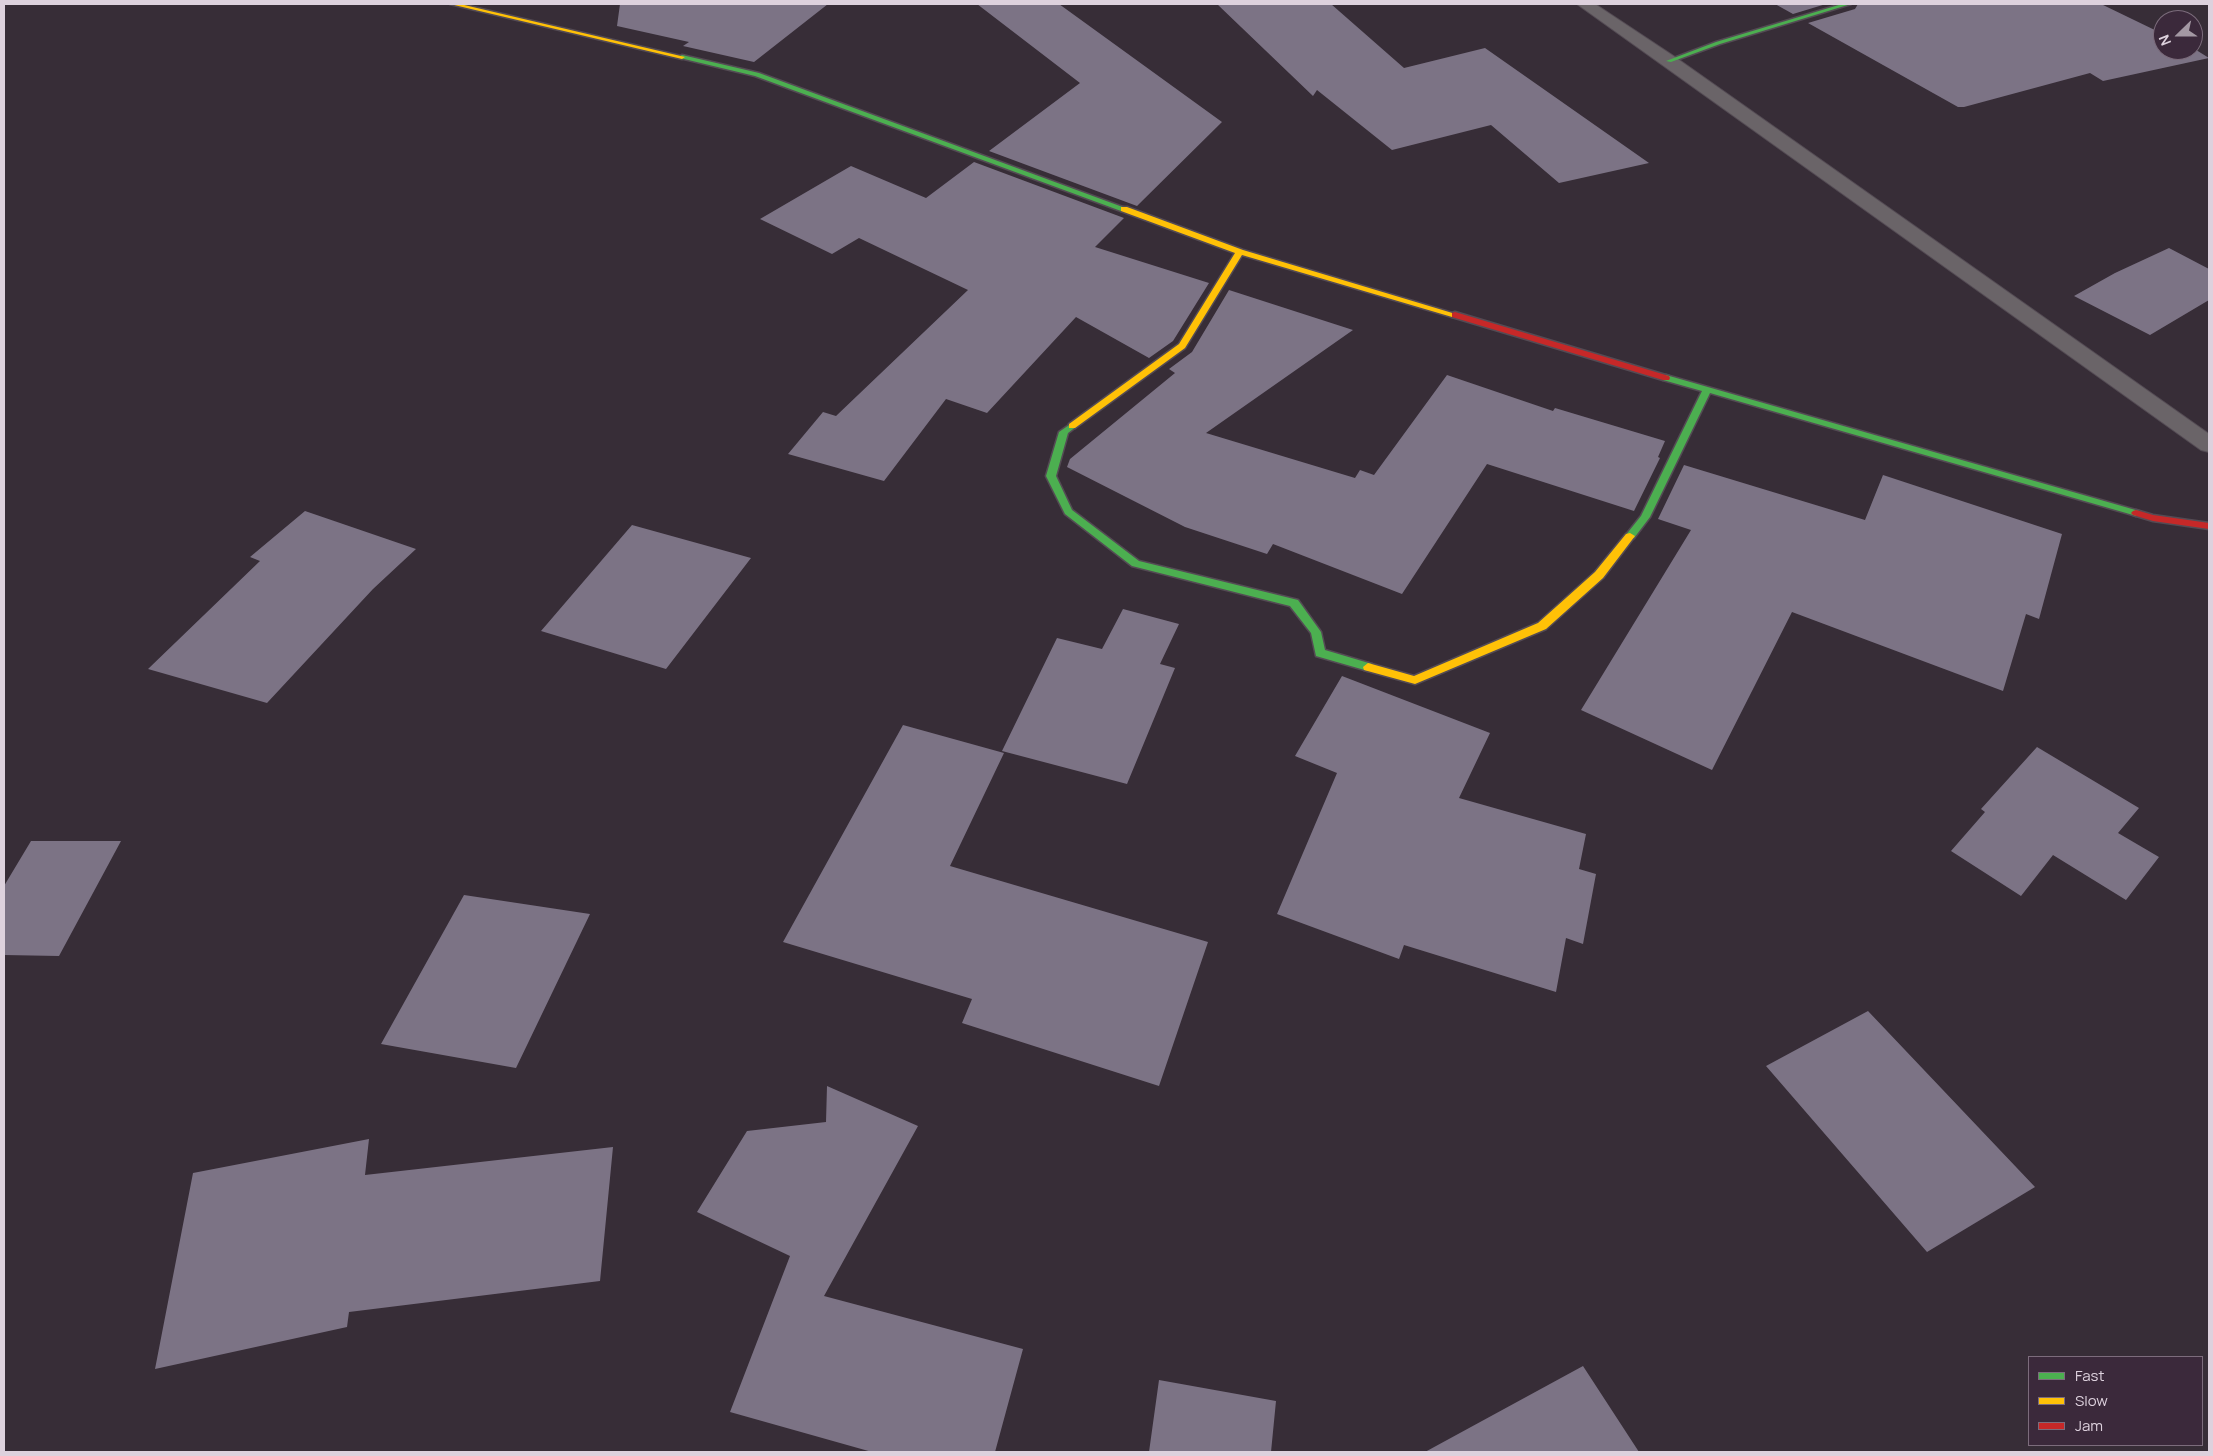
<!DOCTYPE html>
<style>
body{margin:0}
#map{position:relative;width:2213px;height:1456px;overflow:hidden;background:#372d37;font-family:Manrope,sans-serif}
canvas{display:block}
.frame{position:absolute;inset:0;border:5px solid #ddd1dd;pointer-events:none}
.legend{position:absolute;left:2028px;top:1356px;width:175px;height:90px;box-sizing:border-box;background:#3b293b;border:1px solid #7c6c7c;margin:0;padding:6px 9px;list-style:none;font-size:15px;color:#ddd1dd}
.legend li{display:flex;align-items:center;gap:10px;height:25px}
.legend b{width:25px;border:1px solid #7c6c7c}
.north{position:absolute;left:2153px;top:10px;width:50px;height:50px;box-sizing:border-box;background:#3b293b;border:1px solid #7c6c7c;border-radius:50%;rotate:248deg;font-size:14px;font-weight:700;line-height:20px;text-align:center;color:#ddd1dd}
.north::after{content:'';display:block;margin:auto;width:18px;height:22px;background:#a398a3;clip-path:polygon(50% 0,100% 100%,50% 72%,0 100%)}
</style>
<div id="map">
<canvas width="2213" height="1456"></canvas>
<div class="frame"></div>
<ul class="legend">
<li><b style="height:6px;background:#4caf50"></b>Fast</li>
<li><b style="height:6px;background:#ffc107"></b>Slow</li>
<li><b style="height:6px;background:#c62828"></b>Jam</li>
</ul>
<div class="north">N</div>
</div>
<script>
const ctx = document.querySelector('canvas').getContext('2d');
ctx.lineJoin = 'round';
function paint(path, color) { ctx.fillStyle = color; ctx.fill(path, 'evenodd'); }
const poly = rows => new Path2D(rows.map(r => 'M' + r).join(''));
function strokePath(path, color, width, dash) { ctx.strokeStyle = color; ctx.lineWidth = width; ctx.lineCap = dash ? 'butt' : 'round'; ctx.setLineDash(dash || []); ctx.stroke(path); }
const building = poly([
 [620,4,828,4,754,62,683,46,689,42,617,26],
 [977,4,1059,4,1222,122,1137,206,989,151,1080,83],
 [1217,4,1331,4,1404,68,1485,48,1649,163,1559,183,1491,125,1392,150,1317,90,1313,96],
 [1775,4,1826,4,1793,14],
 [1858,4,2101,4,2163,34,2163,50,2193,48,2209,58,2103,81,2090,73,1964,107,1958,107,1808,23,1855,9],
 [974,162,1124,218,1095,247,1209,283,1173,341,1149,358,1076,317,987,413,946,399,884,481,788,454,823,412,836,416,968,290,859,238,832,254,760,219,851,166,926,198],
 [2169,248,2209,269,2209,300,2150,335,2074,296,2115,273],
 [1229,290,1353,330,1206,433,1355,478,1360,470,1374,475,1447,375,1553,411,1555,408,1665,441,1658,457,1660,458,1634,511,1487,464,1402,594,1273,544,1267,554,1185,527,1067,467,1070,459,1175,373,1169,369,1192,352],
 [1684,465,1865,520,1883,475,2062,534,2039,619,2026,614,2003,691,1792,612,1712,770,1581,710,1691,530,1658,519],
 [305,511,416,549,373,589,267,703,148,669,260,561,250,557],
 [632,525,751,558,666,669,541,631],
 [1123,609,1179,624,1160,664,1175,668,1127,784,1002,751,1057,638,1102,649],
 [1342,676,1490,733,1459,798,1586,834,1579,869,1596,874,1583,944,1566,938,1556,992,1404,945,1399,959,1277,914,1337,773,1295,756],
 [903,725,1004,753,950,866,1208,942,1159,1086,962,1023,972,999,783,942],
 [2037,747,2139,808,2118,833,2159,857,2126,900,2053,855,2021,896,1951,851,1985,812,1981,809],
 [31,841,121,841,59,956,4,955,4,886],
 [464,895,590,914,516,1068,381,1044],
 [1868,1011,2035,1187,1927,1252,1766,1066],
 [827,1086,918,1126,824,1296,1023,1349,995,1452,872,1452,730,1412,790,1256,697,1212,747,1131,826,1122],
 [369,1139,365,1175,613,1147,600,1281,349,1312,347,1327,155,1369,193,1173],
 [1583,1366,1639,1452,1425,1452],
 [1159,1380,1276,1401,1271,1452,1149,1452]
]);
const street = poly([
 [1577,4,1595,4,1675,57,2209,434,2209,452,2201,450,1577,4]
]);
const fast = poly([
 [1842,4,1851,4,1720,44,1671,62,1666,61,1716,42,1842,4],
 [682,55,759,73,1128,209,1121,211,755,76,680,58,680,56,682,55],
 [1666,375,2139,511,2141,513,2136,516,2133,515,1710,393,1650,517,1634,538,1626,538,1625,536,1641,516,1702,391,1663,380,1663,376,1666,375],
 [1072,423,1077,426,1068,433,1056,476,1072,510,1139,561,1298,600,1321,632,1325,650,1372,664,1373,667,1372,670,1368,671,1316,656,1311,633,1290,606,1132,566,1065,514,1046,476,1059,432,1072,423]
]);
const slow = poly([
 [450,4,460,4,685,57,682,59,450,4],
 [1121,207,1127,207,1243,250,1459,315,1458,317,1452,317,1242,255,1185,348,1075,428,1069,428,1069,424,1179,344,1235,253,1121,211,1121,207],
 [1630,533,1635,536,1603,578,1546,629,1415,684,1364,670,1363,667,1368,663,1414,676,1538,623,1595,572,1626,534,1630,533]
]);
const jam = poly([
 [1455,312,1669,376,1670,378,1669,380,1663,380,1452,317,1452,313,1455,312],
 [2136,510,2153,515,2209,523,2209,529,2153,521,2133,515,2131,513,2133,511,2136,510]
]);
paint(building, '#7c7385');
strokePath(street, '#544b54', 2);
strokePath(fast, '#544b54', 3);
strokePath(slow, '#544b54', 3);
strokePath(jam, '#544b54', 3);
paint(street, '#6a6468');
paint(fast, '#4caf50');
paint(slow, '#ffc107');
paint(jam, '#c62828');
</script>
